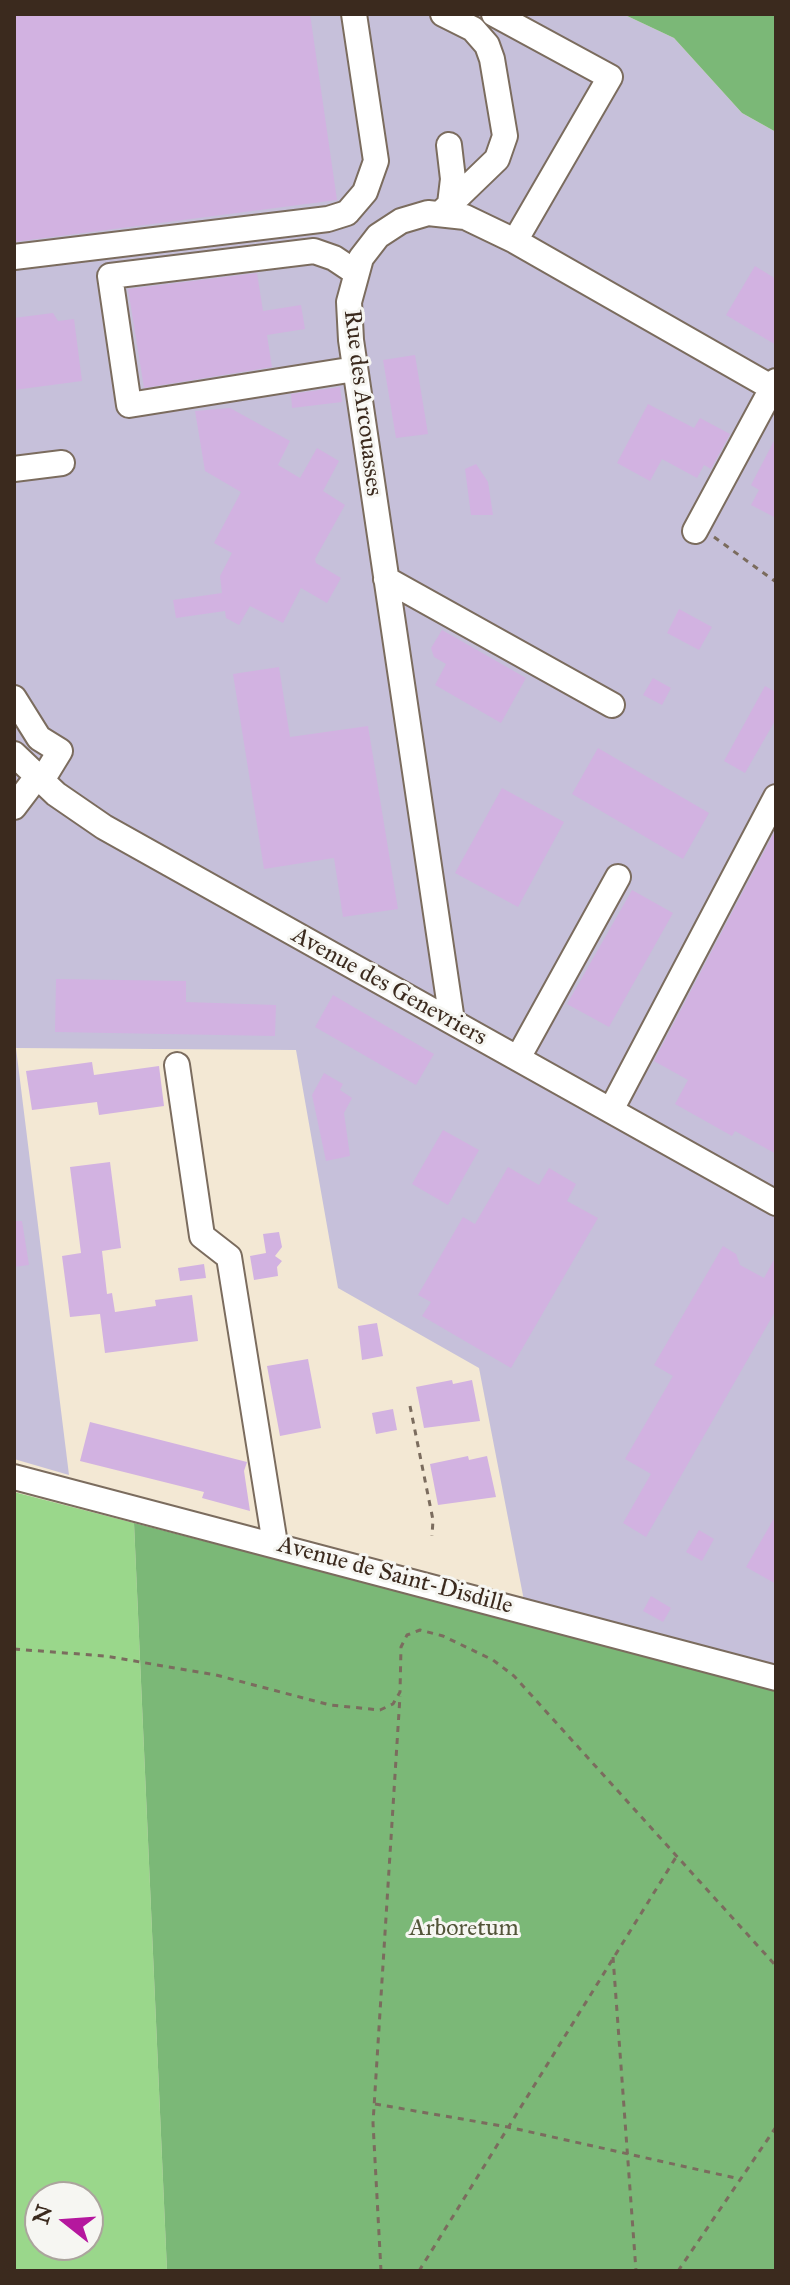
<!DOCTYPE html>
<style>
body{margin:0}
#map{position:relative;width:790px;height:2285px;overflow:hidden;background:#f3e8d4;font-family:"IM FELL Great Primer",serif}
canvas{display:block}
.frame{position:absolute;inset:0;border:16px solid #3b2a1e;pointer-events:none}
.north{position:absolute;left:24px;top:2181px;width:80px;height:80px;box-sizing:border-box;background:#f6f6f2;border:2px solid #aba49d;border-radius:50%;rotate:287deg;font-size:22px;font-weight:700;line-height:32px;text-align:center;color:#3b2a1e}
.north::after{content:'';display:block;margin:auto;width:28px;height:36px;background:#b5179e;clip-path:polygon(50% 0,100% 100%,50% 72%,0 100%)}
</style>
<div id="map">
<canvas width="790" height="2285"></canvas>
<div class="frame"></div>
<div class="north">N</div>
</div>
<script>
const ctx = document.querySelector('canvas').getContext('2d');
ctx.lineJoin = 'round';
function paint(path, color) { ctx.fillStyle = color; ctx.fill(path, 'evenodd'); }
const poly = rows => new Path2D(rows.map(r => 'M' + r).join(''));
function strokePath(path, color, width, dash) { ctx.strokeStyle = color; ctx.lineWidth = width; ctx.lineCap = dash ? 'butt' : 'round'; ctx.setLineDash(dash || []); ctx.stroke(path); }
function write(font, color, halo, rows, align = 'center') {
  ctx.font = font + ' "IM FELL Great Primer",serif'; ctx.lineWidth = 6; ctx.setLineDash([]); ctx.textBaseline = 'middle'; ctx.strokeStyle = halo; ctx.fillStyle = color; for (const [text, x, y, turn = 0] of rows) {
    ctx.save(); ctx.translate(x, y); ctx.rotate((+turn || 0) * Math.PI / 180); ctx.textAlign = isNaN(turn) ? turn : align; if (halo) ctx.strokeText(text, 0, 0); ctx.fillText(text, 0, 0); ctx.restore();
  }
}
const industrial = poly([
 [14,14,623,14,674,38,742,113,776,132,776,1678,526,1611,479,1368,338,1288,296,1050,16,1048,69,1475,14,1459]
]);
const green = poly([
 [14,1492,134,1523,167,2271,14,2271],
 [40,2197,88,2197,88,2245,40,2245]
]);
const forest = poly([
 [623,14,776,14,776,132,742,113,674,38],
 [134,1523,776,1688,776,2271,167,2271]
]);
const building = poly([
 [14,14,310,14,337,200,14,242],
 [755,266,776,279,776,345,726,315],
 [257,273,263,311,301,305,305,329,267,335,272,367,144,388,128,289],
 [53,313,58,321,74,319,82,381,14,390,14,318],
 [415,355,428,434,396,438,383,360],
 [340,387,342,402,292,408,291,394],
 [648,404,694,428,700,418,730,434,711,469,704,465,697,478,662,459,650,481,617,463],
 [230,408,290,441,278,465,300,478,317,448,339,461,323,491,345,505,315,559,316,563,341,578,327,603,301,588,283,623,250,606,239,625,226,618,225,611,176,618,173,600,222,593,220,576,232,553,214,543,241,492,205,471,195,411],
 [776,437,776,518,751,505,759,490,751,485],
 [476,464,488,482,493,515,471,515,465,469],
 [679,609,712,627,699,650,667,633],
 [442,630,526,678,501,723,435,685,446,664,434,657,431,648],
 [279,667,290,737,368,726,398,909,343,917,334,858,264,869,233,674],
 [653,678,671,688,662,705,643,695],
 [765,686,776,692,776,719,745,773,724,761],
 [598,748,709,813,683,859,572,794],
 [502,788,564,822,518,907,455,873],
 [776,829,776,1154,735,1131,732,1136,675,1104,688,1080,654,1061],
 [632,890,673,913,609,1027,567,1004],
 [56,979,186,981,186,1002,276,1005,275,1036,55,1032],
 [333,995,434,1054,416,1085,315,1027],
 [92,1062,94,1075,159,1066,164,1106,99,1115,97,1102,32,1110,26,1071],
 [324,1073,343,1084,340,1090,352,1098,344,1113,350,1156,326,1161,312,1095],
 [443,1130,479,1150,448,1205,412,1184],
 [110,1162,121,1248,102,1251,107,1294,112,1293,115,1312,156,1306,155,1300,192,1295,198,1341,105,1353,100,1314,70,1317,62,1256,81,1253,70,1167],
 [508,1167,539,1185,549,1168,576,1184,567,1201,598,1218,511,1368,422,1316,431,1302,418,1295,463,1217,475,1224],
 [14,1221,22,1221,29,1265,14,1267],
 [279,1232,282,1247,275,1256,282,1261,277,1267,278,1276,254,1280,250,1256,266,1253,263,1234],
 [723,1246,736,1254,740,1265,764,1278,776,1256,776,1310,646,1537,623,1523,651,1474,625,1459,673,1376,654,1365],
 [204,1264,206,1278,180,1281,178,1268],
 [377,1323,383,1356,362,1360,358,1326],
 [308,1359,321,1428,280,1436,267,1366],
 [452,1380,453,1384,472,1380,480,1421,424,1428,416,1387],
 [393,1409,397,1430,376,1434,372,1413],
 [90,1422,247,1462,244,1471,250,1511,202,1498,204,1492,80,1461],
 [468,1456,469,1460,487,1456,496,1497,438,1505,430,1464],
 [776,1515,776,1584,746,1567],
 [699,1530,714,1539,702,1561,686,1552],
 [651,1596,671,1608,663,1622,643,1611]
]);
const path = poly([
 [714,537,776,582],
 [410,1406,433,1520,432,1536],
 [14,1649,105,1656,216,1675,330,1705,380,1710,393,1704,400,1692,401,1647,407,1635,420,1630,443,1636,493,1660,514,1676,776,1966],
 [613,1957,636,2271],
 [375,2104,508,2127,740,2179],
 [381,2271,373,2123,400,1696],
 [419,2271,678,1854],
 [678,2271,776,2127]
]);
const minor = poly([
 [494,14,610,77,515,241],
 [449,145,453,179,450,204],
 [441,213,497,159,505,136,492,59,487,45,473,29,443,14],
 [14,257,328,219,347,213,365,192,376,161,354,14],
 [355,272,334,258,314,251,110,276,129,405,355,369],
 [14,469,62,463],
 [695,531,776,381],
 [386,579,612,705],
 [14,698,39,738,60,751,41,782],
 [14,754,56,794,104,827,776,1203],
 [14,807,36,778],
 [452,1021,351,340,349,302,361,258,378,236,401,221,428,213,465,217,515,241,776,390],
 [518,1058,618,877],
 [177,1065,202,1236,229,1257,275,1544],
 [611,1110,776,797],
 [14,1477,776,1678]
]);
const streetNames = [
 ["Rue des Arcouasses",362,403,83],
 ["Avenue des Genevriers",389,987,29],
 ["Avenue de Saint-Disdille",395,1576,15]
];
const parkNames = [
 ["Arboretum",464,1929]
];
paint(industrial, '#c6c0da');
paint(green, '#9ad78b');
paint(forest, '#7bb877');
paint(building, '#d2b2e1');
strokePath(minor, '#7b6c5e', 28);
strokePath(path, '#7b6c5e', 3, [6, 6]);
strokePath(minor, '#fff', 24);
write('24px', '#3b2a1e', '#f6f6f2', streetNames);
write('24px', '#535539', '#f6f6f2', parkNames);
</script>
